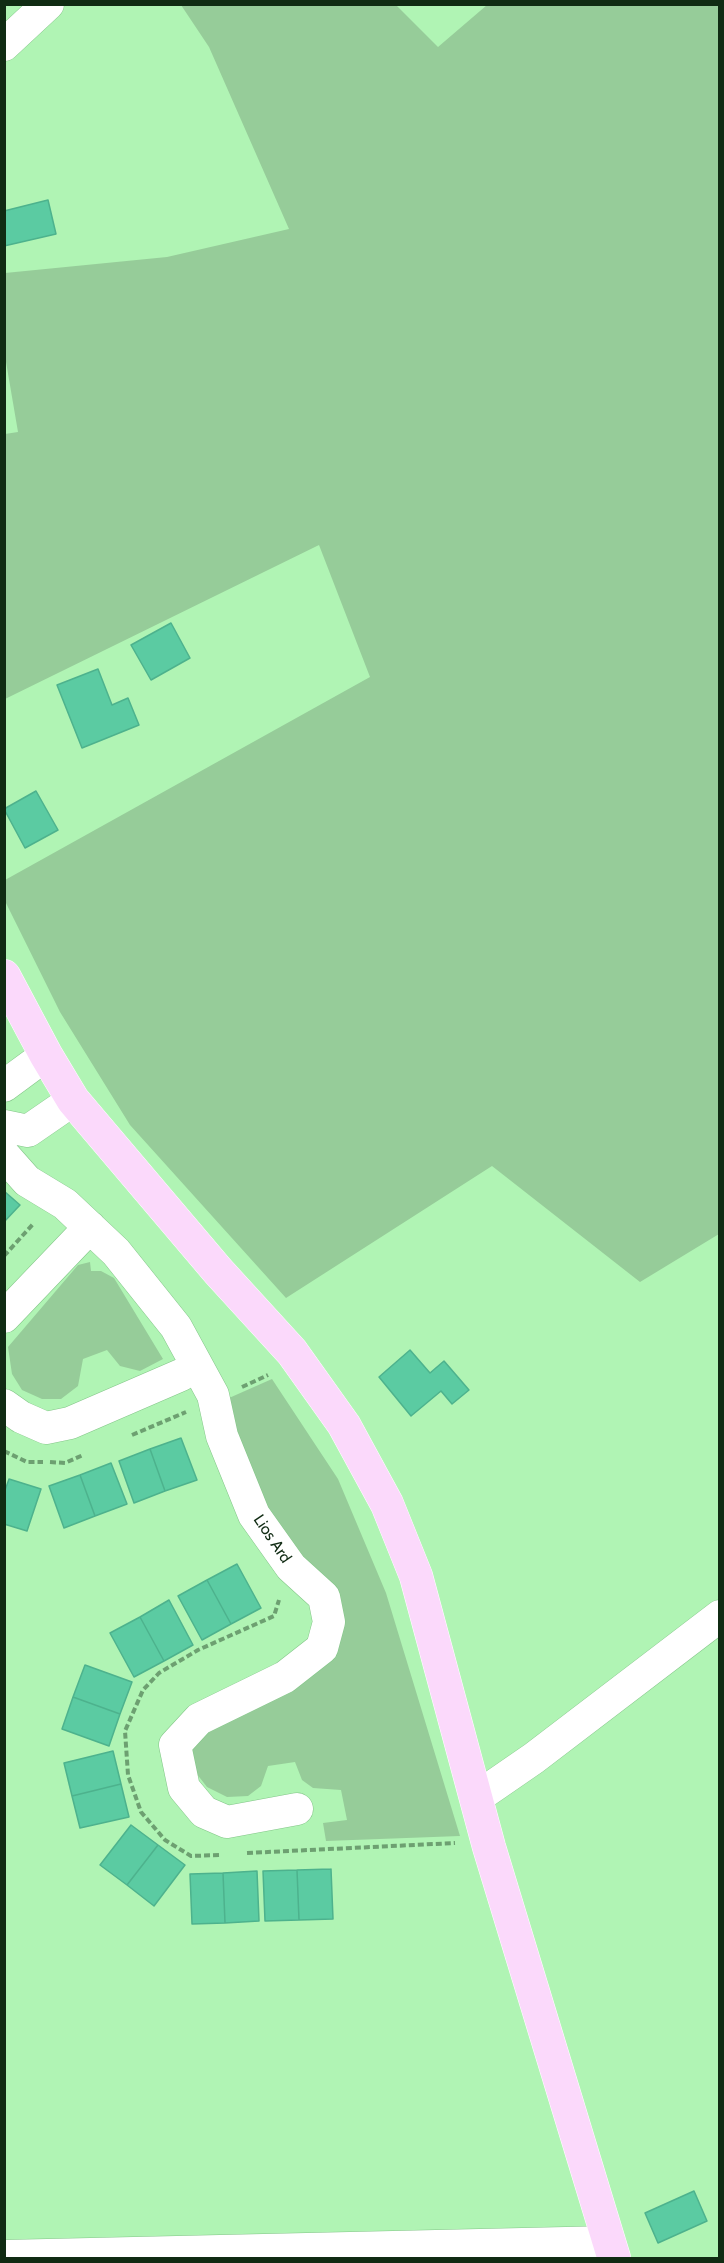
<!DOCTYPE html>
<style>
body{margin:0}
#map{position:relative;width:724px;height:2263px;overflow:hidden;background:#b0f4b4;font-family:Cabin,sans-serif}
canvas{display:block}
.frame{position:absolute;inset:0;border:6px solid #102b13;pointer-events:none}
</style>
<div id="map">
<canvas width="724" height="2263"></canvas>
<div class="frame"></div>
</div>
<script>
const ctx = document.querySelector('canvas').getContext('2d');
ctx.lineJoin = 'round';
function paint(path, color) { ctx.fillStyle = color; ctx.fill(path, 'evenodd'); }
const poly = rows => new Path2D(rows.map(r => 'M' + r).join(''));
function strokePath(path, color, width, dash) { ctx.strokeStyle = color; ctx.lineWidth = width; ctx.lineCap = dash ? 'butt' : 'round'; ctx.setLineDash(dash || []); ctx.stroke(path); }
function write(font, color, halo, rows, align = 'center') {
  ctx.font = font + ' Cabin,sans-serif'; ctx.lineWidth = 5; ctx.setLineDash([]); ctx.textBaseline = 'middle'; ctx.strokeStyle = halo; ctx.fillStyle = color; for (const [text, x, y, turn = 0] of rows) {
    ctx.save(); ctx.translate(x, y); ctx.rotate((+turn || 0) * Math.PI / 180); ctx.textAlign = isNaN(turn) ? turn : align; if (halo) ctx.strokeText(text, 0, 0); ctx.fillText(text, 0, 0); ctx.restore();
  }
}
const green = poly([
 [181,5,396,5,438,47,487,5,719,5,719,1234,640,1282,492,1166,286,1298,130,1125,60,1012,5,901,5,880,370,677,319,545,5,699,5,434,18,432,5,356,5,273,167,257,289,229,209,47],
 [90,1262,91,1271,101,1271,114,1278,163,1359,140,1371,120,1366,107,1350,83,1359,78,1386,61,1399,42,1399,22,1390,12,1374,8,1347,78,1265],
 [272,1379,338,1479,386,1593,460,1836,326,1841,323,1823,347,1820,341,1790,313,1788,302,1780,295,1762,268,1766,261,1786,248,1796,227,1797,207,1787,193,1769,188,1747,194,1731,323,1656,327,1582,283,1536,248,1475,229,1398]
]);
const building = poly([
 [48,200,56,234,4,246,4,211,48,200],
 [171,623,190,658,151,680,131,645,171,623],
 [98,669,112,705,128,698,139,725,82,748,57,685,98,669],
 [36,791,58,830,25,848,4,809,36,791],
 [4,1191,20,1205,4,1222,4,1191],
 [410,1350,430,1373,444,1361,469,1390,452,1404,441,1391,411,1416,379,1377,410,1350],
 [181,1438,197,1480,165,1491,150,1449,181,1438],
 [150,1449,165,1491,134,1503,119,1461,150,1449],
 [111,1463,127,1504,95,1516,80,1475,111,1463],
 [80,1475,95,1516,64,1528,49,1486,80,1475],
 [9,1479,41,1489,27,1531,4,1524,4,1493,9,1479],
 [237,1564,261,1608,231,1624,207,1580,237,1564],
 [207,1580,231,1624,202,1640,178,1596,207,1580],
 [169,1600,193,1645,164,1661,140,1617,169,1600],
 [140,1617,164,1661,134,1677,110,1633,140,1617],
 [85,1665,132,1682,120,1714,73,1697,85,1665],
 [73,1697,120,1714,109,1746,62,1729,73,1697],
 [113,1751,121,1784,72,1796,64,1763,113,1751],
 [121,1784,129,1817,80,1828,72,1796,121,1784],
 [131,1825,158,1845,127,1885,100,1865,131,1825],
 [158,1845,185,1865,154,1906,127,1885,158,1845],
 [331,1869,333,1919,299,1920,297,1870,331,1869],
 [297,1870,299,1920,265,1921,263,1871,297,1870],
 [257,1871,259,1921,225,1923,223,1873,257,1871],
 [223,1873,225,1923,192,1924,190,1874,223,1873],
 [694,2191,707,2221,658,2243,645,2213,694,2191]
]);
const path = poly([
 [4,1256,34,1223],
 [242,1387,268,1375],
 [132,1435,186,1412],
 [4,1451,27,1462,43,1462],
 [50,1462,65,1463,83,1455],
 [247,1853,455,1843],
 [219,1855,191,1856,165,1840,141,1812,128,1775,125,1731,143,1690,159,1673,198,1650,274,1616,279,1600]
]);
const minor = poly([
 [4,45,48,4],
 [4,1086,46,1055],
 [4,1126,28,1131,73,1100],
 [4,1155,27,1181,65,1204,116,1252,176,1327,213,1395,222,1436,254,1515,291,1567,324,1597,329,1622,322,1648,285,1677,199,1719,175,1745,184,1788,204,1812,227,1822,297,1809],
 [4,1317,90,1227],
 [4,1405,21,1417,46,1428,70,1423,181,1375],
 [476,1798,534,1758,720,1616],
 [4,2256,609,2242]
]);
const major = poly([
 [4,976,46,1055,73,1100,218,1271,292,1352,344,1425,387,1504,416,1576,489,1847,614,2258]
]);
const streetNames = [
 ["Lios Ard",272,1539,56]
];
paint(green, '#96cc99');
paint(building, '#5bcba2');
strokePath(building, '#4db28d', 1.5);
strokePath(minor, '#83c588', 33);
strokePath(major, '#fff', 34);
strokePath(path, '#6da071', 4, [6, 3]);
strokePath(minor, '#fff', 32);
strokePath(major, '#fbd9fb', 33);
write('16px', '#102b13', '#fff', streetNames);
</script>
